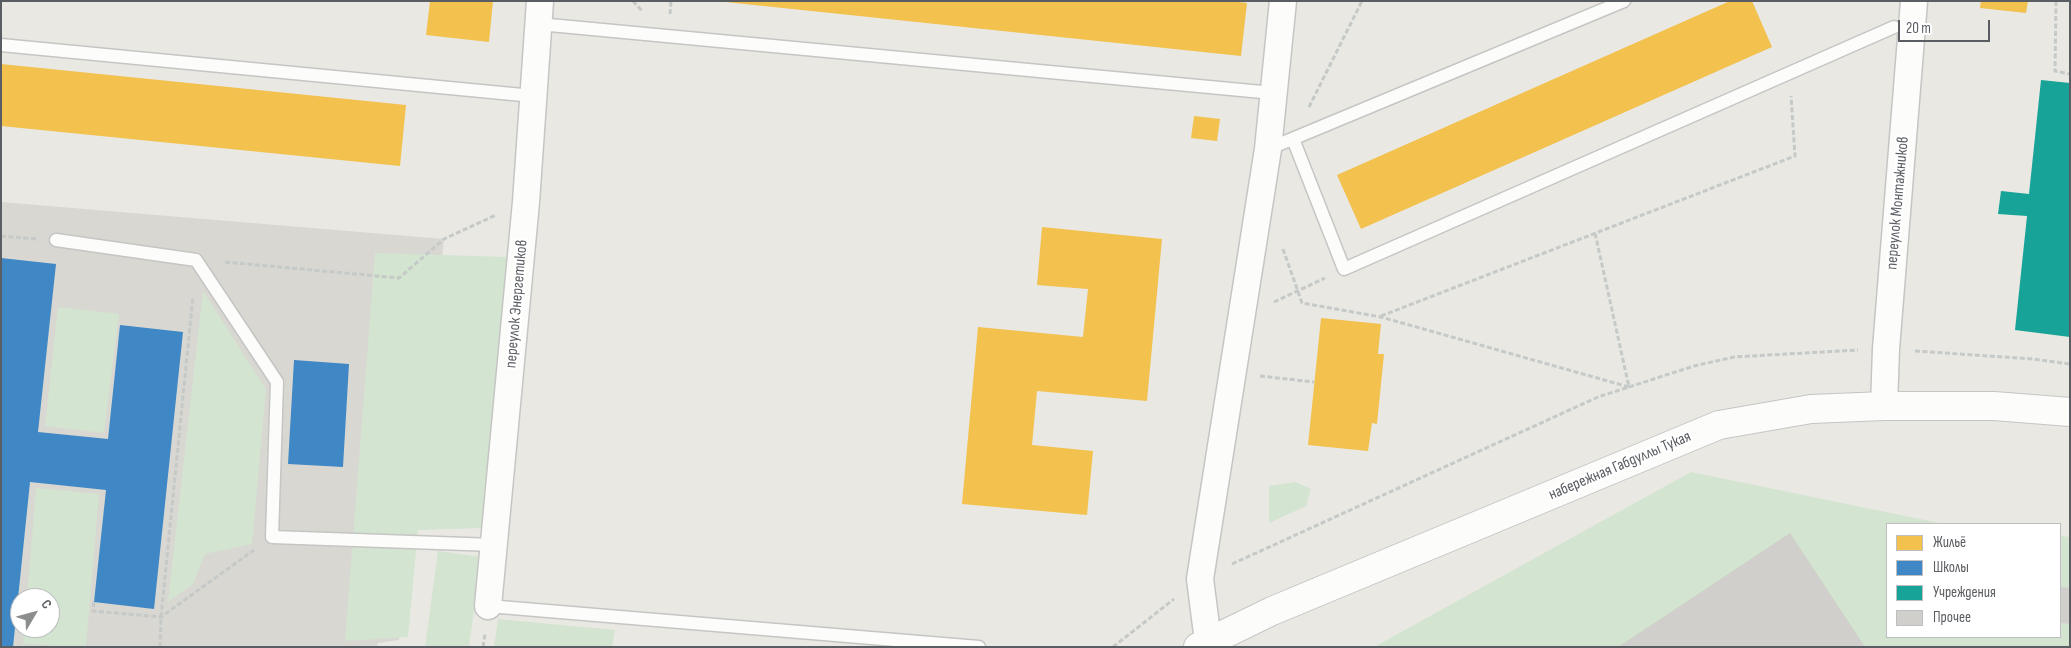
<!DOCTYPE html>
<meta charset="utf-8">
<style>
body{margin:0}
#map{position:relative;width:2071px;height:648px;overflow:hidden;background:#e9e8e3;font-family:"Sofia Sans Condensed",sans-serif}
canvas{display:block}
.frame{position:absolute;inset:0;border:2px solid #5a5d61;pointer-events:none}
.legend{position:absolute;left:1886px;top:523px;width:175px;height:115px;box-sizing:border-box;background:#fff;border:1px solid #bdbec0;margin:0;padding:6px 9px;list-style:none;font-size:15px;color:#5a5d61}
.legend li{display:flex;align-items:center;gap:10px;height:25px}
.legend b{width:25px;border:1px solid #bdbec0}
.north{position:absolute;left:10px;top:588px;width:50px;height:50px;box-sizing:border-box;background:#fff;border:1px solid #bdbec0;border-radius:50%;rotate:53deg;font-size:14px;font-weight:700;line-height:20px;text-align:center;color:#5a5d61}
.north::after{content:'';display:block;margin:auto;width:18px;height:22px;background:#8c8e8e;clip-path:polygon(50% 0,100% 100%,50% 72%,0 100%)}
.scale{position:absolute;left:1898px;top:20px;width:92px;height:22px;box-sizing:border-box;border:2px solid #5a5d61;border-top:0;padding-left:6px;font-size:15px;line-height:18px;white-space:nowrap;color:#5a5d61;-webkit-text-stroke:4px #fff;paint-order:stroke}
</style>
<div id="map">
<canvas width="2071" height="648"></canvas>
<div class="frame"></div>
<ul class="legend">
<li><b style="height:14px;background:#f2c14e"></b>Жильё</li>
<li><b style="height:14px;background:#3f88c5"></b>Школы</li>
<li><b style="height:14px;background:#17a398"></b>Учреждения</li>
<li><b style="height:14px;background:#d0cfcc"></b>Прочее</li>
</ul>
<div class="north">С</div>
<div class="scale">20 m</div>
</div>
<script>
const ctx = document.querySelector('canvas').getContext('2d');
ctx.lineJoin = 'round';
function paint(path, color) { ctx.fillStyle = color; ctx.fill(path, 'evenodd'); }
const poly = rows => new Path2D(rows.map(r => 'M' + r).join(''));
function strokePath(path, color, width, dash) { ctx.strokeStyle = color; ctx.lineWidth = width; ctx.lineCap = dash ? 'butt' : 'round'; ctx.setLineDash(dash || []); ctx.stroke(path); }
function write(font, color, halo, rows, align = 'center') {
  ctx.font = font + ' "Sofia Sans Condensed",sans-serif'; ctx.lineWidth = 5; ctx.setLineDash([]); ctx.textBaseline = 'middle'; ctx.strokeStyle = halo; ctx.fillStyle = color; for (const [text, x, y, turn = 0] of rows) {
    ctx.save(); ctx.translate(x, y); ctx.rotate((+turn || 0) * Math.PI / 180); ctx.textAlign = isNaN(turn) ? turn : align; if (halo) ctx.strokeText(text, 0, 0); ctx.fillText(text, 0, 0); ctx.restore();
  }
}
const education = poly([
 [1,202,444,239,412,543,399,640,378,643,377,647,1,647],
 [20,598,50,598,50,628,20,628]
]);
const green = poly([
 [375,253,507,257,482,528,418,530,408,637,345,641],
 [203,291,266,389,252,544,205,554,193,584,168,602],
 [58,307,119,314,104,433,45,426],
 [1691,472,1944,524,1887,524,1887,637,2060,637,2060,536,2070,537,2070,647,1374,647],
 [1295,482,1311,489,1306,506,1269,523,1269,486],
 [36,488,99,494,86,647,23,644,24,628,50,628,50,598,27,598],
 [438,551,481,557,469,647,425,647],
 [498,619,615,630,612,647,494,647]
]);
const homes = poly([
 [430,1,493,1,489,42,426,35],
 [716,1,1231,1,1247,3,1241,56],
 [1730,1,1752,1,1772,47,1361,229,1337,175],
 [1981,1,2028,1,2026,13,1980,8],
 [1,64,406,105,400,166,1,126],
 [1194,116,1220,119,1217,141,1191,138],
 [1042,227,1162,239,1147,401,1037,391,1032,445,1093,451,1087,515,962,504,978,327,1083,337,1088,289,1037,285],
 [1321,318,1381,324,1378,354,1384,354,1377,424,1372,423,1368,451,1308,445]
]);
const schools = poly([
 [1,258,56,264,38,432,108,439,120,325,183,332,154,609,94,602,106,490,30,482,13,647,1,647],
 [294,360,349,364,343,467,288,464]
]);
const public = poly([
 [2041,80,2070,83,2070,337,2015,330,2027,216,1998,214,2001,191,2029,194]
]);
const building = poly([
 [1790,533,1865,647,1618,647],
 [2060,587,2070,588,2070,624,2060,623]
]);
const path = poly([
 [633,1,643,12],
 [2056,1,2055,71,2070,74],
 [670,14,671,1],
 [1309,107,1362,1],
 [1,236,36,239],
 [1283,249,1302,303,1381,317,1629,387,1595,233],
 [225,262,399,278,444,239,496,215],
 [1274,302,1325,278],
 [1381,316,1795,156,1791,96],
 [1915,351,2033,359,2070,364],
 [1260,376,1314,382],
 [1232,564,1598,397,1694,366,1734,357,1858,350],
 [94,602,93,611,161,617,254,550],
 [160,647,161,617,193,296],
 [483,647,485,634],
 [1113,647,1174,599]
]);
const lane = poly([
 [539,24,1273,93],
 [1,45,533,96],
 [1293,139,1344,269,1894,27],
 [1268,149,1624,1],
 [56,240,196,260,277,382,272,537,494,545],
 [488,606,979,647]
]);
const street = poly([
 [1884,406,1886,349,1914,1],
 [488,606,526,202,540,1],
 [1208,641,1200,579,1268,149,1283,1]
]);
const secondary = poly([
 [1198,647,1272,611,1719,425,1811,409,1884,406,1994,406,2070,412]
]);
const streetNames = [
 ["переулок Монтажников",1898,203,-85],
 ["переулок Энергетиков",517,304,-85],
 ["набережная Габдуллы Тукая",1620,466,-23]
];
paint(education, '#d9d7d2');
paint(green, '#d3e4d0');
paint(homes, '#f2c14e');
paint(schools, '#3f88c5');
paint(public, '#17a398');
paint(building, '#d0cfcc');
strokePath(lane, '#c5c5c4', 15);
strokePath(street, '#c5c5c4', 29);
strokePath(secondary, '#c5c5c5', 30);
strokePath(path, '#c5c9c7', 3, [5, 2.5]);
strokePath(lane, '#fcfcfb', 12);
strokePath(street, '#fcfcfb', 26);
strokePath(secondary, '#fcfcfb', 28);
write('16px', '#5a5d61', '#fff', streetNames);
</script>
